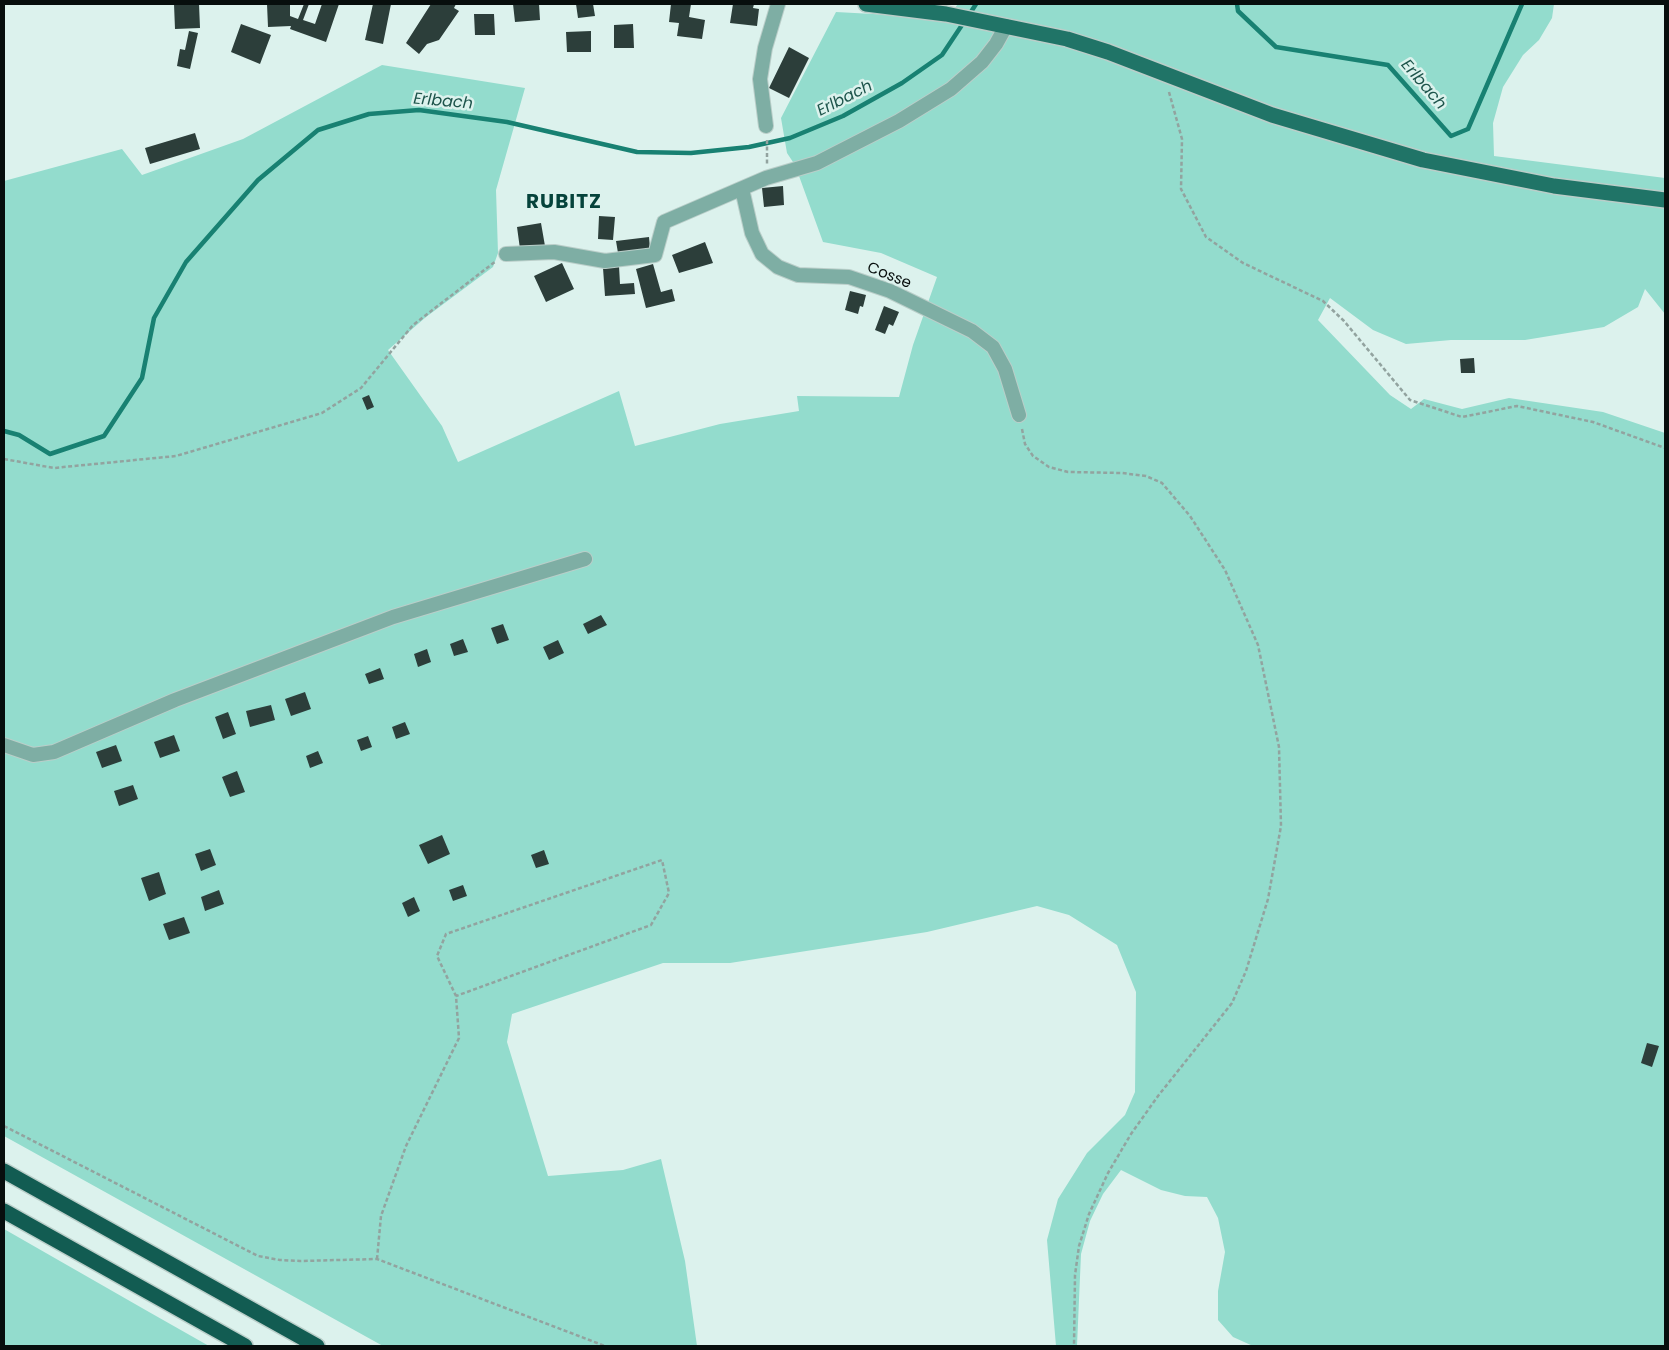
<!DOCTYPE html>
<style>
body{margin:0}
#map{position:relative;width:1669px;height:1350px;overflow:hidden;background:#dcf2ed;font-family:Poppins,sans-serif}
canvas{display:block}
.frame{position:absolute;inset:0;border:5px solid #070e0d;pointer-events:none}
</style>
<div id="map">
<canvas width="1669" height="1350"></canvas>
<div class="frame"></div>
</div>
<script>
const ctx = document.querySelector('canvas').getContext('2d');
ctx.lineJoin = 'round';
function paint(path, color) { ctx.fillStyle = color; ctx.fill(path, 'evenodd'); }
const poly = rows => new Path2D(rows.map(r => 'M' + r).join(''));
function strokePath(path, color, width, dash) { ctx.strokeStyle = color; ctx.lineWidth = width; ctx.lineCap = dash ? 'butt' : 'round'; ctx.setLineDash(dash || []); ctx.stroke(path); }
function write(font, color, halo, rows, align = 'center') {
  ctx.font = font + ' Poppins,sans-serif'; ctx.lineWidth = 5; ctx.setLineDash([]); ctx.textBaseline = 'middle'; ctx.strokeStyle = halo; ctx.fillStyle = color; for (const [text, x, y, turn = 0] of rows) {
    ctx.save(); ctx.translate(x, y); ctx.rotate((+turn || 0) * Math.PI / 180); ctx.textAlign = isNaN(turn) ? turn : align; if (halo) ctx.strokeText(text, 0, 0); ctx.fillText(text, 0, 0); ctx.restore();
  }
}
const green = poly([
 [958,4,1554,4,1552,18,1539,40,1523,55,1503,87,1493,123,1494,156,1665,178,1665,314,1645,289,1638,307,1604,327,1525,340,1451,340,1406,344,1373,330,1330,298,1318,320,1390,395,1411,409,1424,399,1462,409,1509,398,1603,412,1665,433,1665,1346,1253,1346,1233,1337,1218,1320,1218,1291,1225,1252,1218,1218,1207,1197,1185,1196,1161,1190,1121,1170,1103,1194,1090,1221,1081,1254,1077,1346,1056,1346,1047,1240,1058,1199,1087,1153,1125,1115,1135,1092,1136,992,1117,945,1069,915,1037,906,927,932,730,963,663,963,512,1014,507,1042,548,1176,623,1170,661,1159,685,1261,697,1346,383,1346,4,1136,4,181,122,149,142,175,243,139,382,65,525,88,496,190,498,253,493,267,426,317,388,350,442,426,458,462,619,391,635,446,720,424,799,411,797,396,899,397,913,345,937,277,881,253,823,242,795,165,787,153,781,118,836,12,947,18],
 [4,1229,149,1312,209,1346,4,1346]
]);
const stream = poly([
 [1237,4,1238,11,1276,47,1388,65,1451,136,1468,129,1522,4],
 [969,15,976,4],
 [4,431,19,435,50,454,104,436,142,378,154,318,186,262,258,180,318,130,369,114,419,110,507,122,637,152,691,153,749,147,790,138,843,116,902,83,942,55,964,22]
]);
const building = poly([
 [174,4,199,4,200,28,175,29],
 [267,4,290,4,290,16,298,19,304,4,309,4,303,20,315,24,322,4,339,4,326,42,290,29,291,26,268,27],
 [373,4,391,4,383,44,365,40],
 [431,4,456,4,454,8,459,11,439,40,427,44,419,54,406,43],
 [513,4,539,4,540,20,515,22],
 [576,4,593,4,595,16,578,18],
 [671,4,691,4,689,17,705,20,702,39,677,36,679,23,669,22],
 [733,4,754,4,753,8,759,9,757,26,730,23],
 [474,14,494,14,495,35,475,35],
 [241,24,271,35,260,64,231,52],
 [633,24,634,48,614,48,614,25],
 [189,31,198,33,190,69,177,66,180,49,185,50],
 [591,31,591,52,567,52,566,32],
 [789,47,809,58,789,98,769,88],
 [195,133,200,149,150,164,145,148],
 [783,186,784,205,764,207,762,188],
 [599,216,615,217,613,240,598,239],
 [541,223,545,246,520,249,517,227],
 [649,237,650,249,618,253,616,241],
 [705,242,713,263,679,273,672,255],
 [562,263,574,289,546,302,534,276],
 [653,264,661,292,672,289,675,301,646,308,636,269],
 [619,266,620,284,634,283,635,294,605,296,603,268],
 [850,291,866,295,863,307,860,306,858,314,845,310],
 [884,306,899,312,893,326,889,324,885,334,875,330],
 [1474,358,1475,373,1461,373,1460,359],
 [369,395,374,407,367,410,362,398],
 [601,615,607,625,588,634,583,624],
 [503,624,509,640,497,644,491,628],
 [463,639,468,652,454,656,450,644],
 [558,640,564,653,549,660,543,647],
 [427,649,431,662,418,667,414,654],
 [380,668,384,679,369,684,365,674],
 [305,692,311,709,291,716,285,699],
 [271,705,275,720,250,727,246,711],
 [228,712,236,734,223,739,215,717],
 [405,722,410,734,396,739,392,727],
 [174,735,180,751,160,758,154,742],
 [368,736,372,747,361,751,357,740],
 [116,745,122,761,102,768,96,752],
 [318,751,323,763,310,768,306,756],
 [237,771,245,792,230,797,222,777],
 [133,785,138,799,119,806,114,791],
 [442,835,450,854,428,864,419,845],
 [210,849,216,865,201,871,195,854],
 [544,850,549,864,536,868,531,855],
 [159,872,166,894,149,901,141,878],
 [463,885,467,896,453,901,449,890],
 [219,890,224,904,205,911,201,897],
 [414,897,420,911,408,917,402,903],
 [184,917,190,933,169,940,163,924],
 [1647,1043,1659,1046,1652,1067,1641,1063]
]);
const path = poly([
 [1169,92,1182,139,1181,189,1206,237,1243,263,1323,301,1344,321,1410,400,1462,417,1517,406,1593,422,1665,448],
 [767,140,767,165],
 [1022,429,1025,444,1033,456,1049,467,1068,472,1122,473,1146,476,1162,483,1190,516,1225,570,1258,645,1279,747,1281,826,1268,899,1246,971,1232,1003,1158,1096,1131,1134,1108,1173,1089,1214,1079,1246,1075,1275,1074,1346],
 [4,459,54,468,176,456,322,413,361,388,413,325,496,261],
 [4,1126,258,1256,280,1260,300,1261,377,1259,605,1346],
 [377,1259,381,1216,406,1146,459,1038,456,996,437,956,446,934,662,860,669,893,651,925,456,996]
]);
const minor = poly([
 [766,126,760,79,765,48,778,4],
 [742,189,752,233,762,254,778,267,798,275,849,277,890,291,972,331,993,347,1005,369,1019,415],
 [506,254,554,252,605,261,655,255,664,222,766,178,817,163,899,121,951,89,982,62,996,44,1006,26],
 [4,745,33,755,54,752,175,700,393,617,585,559]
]);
const major = poly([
 [866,4,946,14,1067,39,1108,52,1272,115,1423,160,1554,186,1665,200]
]);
const highway = poly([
 [4,1171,317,1346],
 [4,1211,245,1346]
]);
const streetNames = [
 ["Cosse",889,276,22]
];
const waterNames = [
 ["Erlbach",1423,85,49],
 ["Erlbach",845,99,-27],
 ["Erlbach",443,102,5]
];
const districtNames = [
 ["RUBITZ",564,203]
];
paint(green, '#93dccd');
strokePath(stream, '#188172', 4.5);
paint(building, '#2c3e3a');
strokePath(minor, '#bacec9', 16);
strokePath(major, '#bacec9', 18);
strokePath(highway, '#bacec9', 18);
strokePath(path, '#92a39f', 2.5, [4, 2.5]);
strokePath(minor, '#7eaea4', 14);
strokePath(major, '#207467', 15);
strokePath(highway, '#125c52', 15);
write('15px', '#070e0d', '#dcf2ed', streetNames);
write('italic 16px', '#1d544b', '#dcf2ed', waterNames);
ctx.letterSpacing = '1px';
write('bold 20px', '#05433b', '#dcf2ed', districtNames);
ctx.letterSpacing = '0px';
</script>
